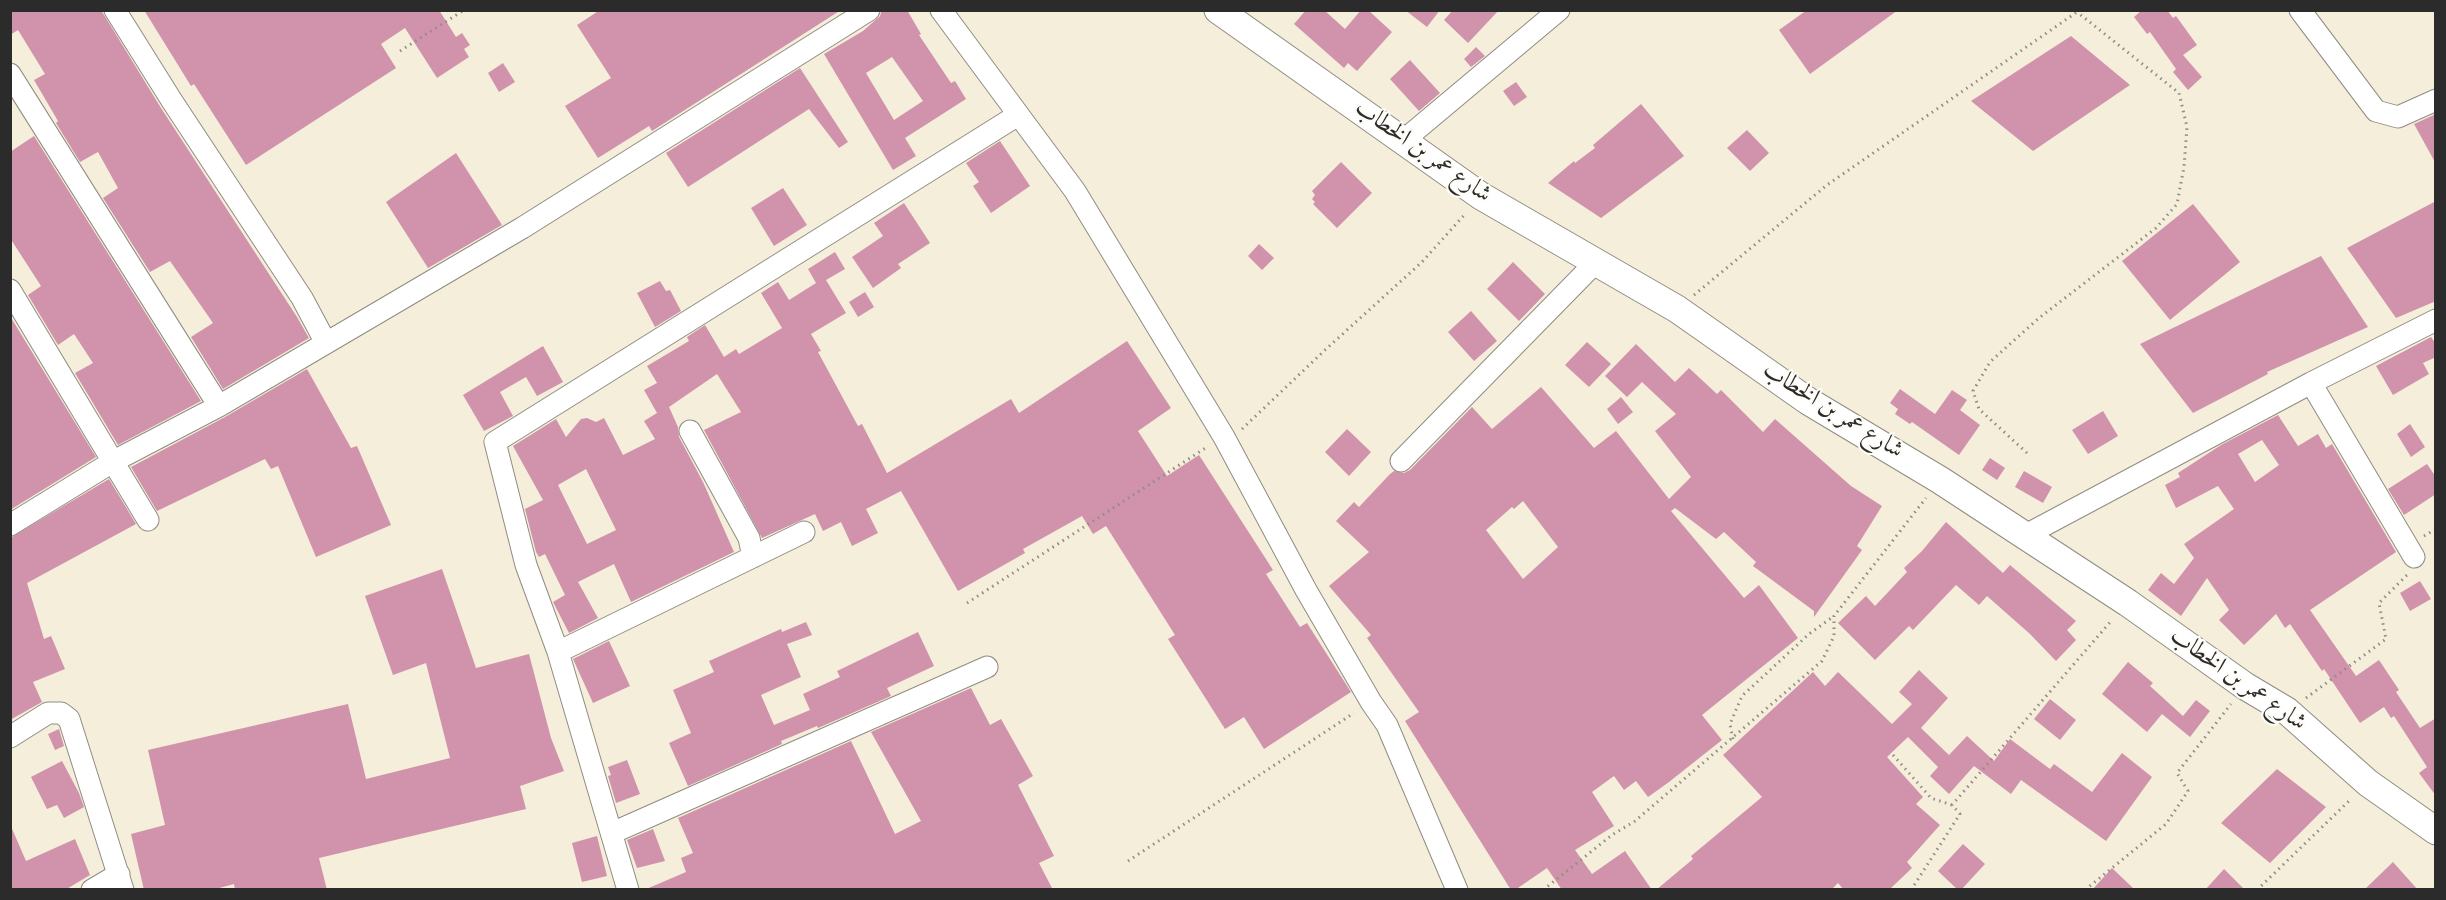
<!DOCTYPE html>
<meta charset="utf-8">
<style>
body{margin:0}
#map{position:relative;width:2446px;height:900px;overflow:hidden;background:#f4eeda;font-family:Vollkorn,serif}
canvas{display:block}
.frame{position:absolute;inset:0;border:12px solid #2b2b2b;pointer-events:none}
</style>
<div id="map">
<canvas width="2446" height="900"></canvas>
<div class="frame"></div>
</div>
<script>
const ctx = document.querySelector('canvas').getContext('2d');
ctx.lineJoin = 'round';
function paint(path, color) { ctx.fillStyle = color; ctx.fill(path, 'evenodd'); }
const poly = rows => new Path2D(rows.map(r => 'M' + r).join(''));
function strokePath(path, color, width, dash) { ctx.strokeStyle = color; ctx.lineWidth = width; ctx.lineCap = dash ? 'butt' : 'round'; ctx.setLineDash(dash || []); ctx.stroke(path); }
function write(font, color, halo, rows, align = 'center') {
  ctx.font = font + ' Vollkorn,Amiri,serif'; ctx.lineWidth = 4.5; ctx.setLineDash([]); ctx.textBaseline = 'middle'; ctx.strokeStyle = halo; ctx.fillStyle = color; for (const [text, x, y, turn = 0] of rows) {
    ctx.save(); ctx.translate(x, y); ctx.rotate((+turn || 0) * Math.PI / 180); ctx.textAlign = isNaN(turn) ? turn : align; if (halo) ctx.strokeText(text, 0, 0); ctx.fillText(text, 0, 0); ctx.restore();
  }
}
const building = poly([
 [10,10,101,10,161,108,297,317,309,338,223,389,191,337,213,323,170,261,150,272,103,198,118,188,98,152,80,162,56,123,58,121,34,80,45,74,18,30,10,35],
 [144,10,439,10,456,37,462,33,470,45,464,49,469,57,437,78,405,28,381,44,396,68,246,165,194,84,191,86],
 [600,10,841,10,652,131,649,126,598,158,565,106,611,78,577,25],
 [882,10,907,10,921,34,919,35,951,83,955,81,966,99,905,138,916,156,893,170,824,54,863,31,880,16],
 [892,57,923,101,894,120,866,73],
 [1306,10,1324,10,1345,29,1361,10,1368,10,1392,32,1357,71,1348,63,1344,68,1294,24],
 [1405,10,1440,10,1427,27],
 [1453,10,1499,10,1468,43,1444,20],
 [1807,10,1898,10,1810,74,1779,30],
 [2142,10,2167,10,2173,18,2176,16,2197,45,2183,55,2202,77,2188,90,2173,72,2176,69,2150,32,2147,34,2134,17],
 [2071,36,2130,85,2033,151,1971,101],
 [1476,47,1485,56,1471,67,1464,59],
 [1410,60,1440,93,1419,111,1390,79],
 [503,63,515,82,499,92,488,73],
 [800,68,848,142,839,148,809,109,688,187,666,153],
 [1516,82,1527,97,1514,106,1503,91],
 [1641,104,1684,156,1601,218,1548,183,1574,161,1575,163,1595,148,1593,145],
 [2436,114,2436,164,2414,124],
 [1747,130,1769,153,1750,171,1727,148],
 [34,136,201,401,118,445,75,373,93,363,74,334,58,345,28,295,41,286,10,238,10,152],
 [1000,141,1030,186,991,213,973,186,979,182,966,163],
 [456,153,502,225,428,268,386,202],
 [1341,162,1372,193,1337,228,1313,204,1315,202,1312,199,1315,195,1312,191],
 [783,188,807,225,774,246,751,208],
 [2436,201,2436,301,2396,318,2347,248],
 [904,203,930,243,898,264,901,268,873,288,852,257,883,236,874,223],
 [2193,204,2240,262,2170,320,2122,261],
 [1259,244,1274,258,1262,270,1248,256],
 [835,252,845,269,826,280,846,313,811,334,821,351,818,352,858,426,862,424,887,473,1011,399,1019,413,1127,341,1171,408,1138,431,1167,476,1199,455,1273,570,1266,574,1300,627,1307,623,1351,692,1264,749,1244,717,1225,729,1168,639,1175,635,1106,526,1093,534,1082,516,1023,549,1025,553,958,591,901,491,866,509,878,533,852,546,841,522,823,531,815,514,762,538,704,430,741,412,717,374,669,407,678,427,679,437,703,482,734,552,631,602,614,564,578,582,598,618,569,633,553,602,565,595,545,554,539,557,536,552,525,509,543,500,513,446,556,419,566,437,581,419,587,418,596,422,604,418,623,455,655,439,644,421,657,413,644,390,657,383,647,366,689,341,687,337,705,325,724,357,736,349,739,354,782,328,761,293,778,282,789,300,816,283,808,269],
 [586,469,616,530,587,544,558,485],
 [2321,256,2368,327,2267,372,2268,374,2193,413,2140,344],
 [1513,262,1545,294,1519,321,1487,289],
 [660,281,666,291,670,290,681,311,655,327,637,293],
 [865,292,874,307,858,317,849,302],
 [1471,311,1497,341,1474,361,1448,332],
 [10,316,96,457,10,510],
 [2431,337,2436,344,2436,357,2423,363,2429,374,2393,395,2376,366],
 [1587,342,1611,364,1589,387,1565,365],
 [1636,344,1675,382,1689,368,1717,394,1721,390,1763,432,1775,419,1851,486,1882,506,1857,546,1862,550,1814,617,1814,611,1753,566,1756,562,1724,532,1716,539,1675,508,1671,511,1744,598,1759,585,1798,638,1702,715,1722,740,1669,782,1648,797,1636,781,1624,790,1614,776,1592,792,1614,826,1575,850,1592,874,1625,851,1652,890,1562,890,1547,868,1515,890,1511,890,1405,721,1419,712,1367,638,1371,635,1329,586,1369,552,1336,521,1354,502,1359,507,1390,474,1394,471,1404,473,1410,470,1472,407,1492,429,1541,387,1594,448,1616,431,1669,499,1691,477,1655,431,1676,414,1642,382,1627,397,1605,376],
 [1523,501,1558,547,1523,579,1486,530,1512,507,1514,509],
 [543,346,563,382,537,396,526,377,500,392,513,416,484,431,463,395],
 [307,369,351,448,357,446,391,525,316,557,278,466,271,469,265,459,157,511,131,467,225,417],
 [1900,389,1935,414,1952,390,1967,400,1960,410,1980,425,1959,455,1912,422,1910,424,1895,414,1898,409,1890,403],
 [1621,397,1633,412,1618,424,1607,409],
 [2103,411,2118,436,2088,454,2072,430],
 [2278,415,2298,446,2318,434,2326,448,2332,444,2396,552,2310,610,2356,676,2379,660,2399,690,2396,692,2420,728,2436,718,2436,796,2419,773,2427,767,2394,716,2391,718,2384,707,2360,723,2324,669,2322,671,2290,624,2285,628,2276,614,2244,645,2219,620,2229,610,2207,578,2181,616,2148,590,2161,573,2174,584,2194,558,2184,544,2234,509,2218,486,2176,508,2165,485,2180,477,2178,473,2221,445],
 [2262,440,2279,465,2255,482,2238,454],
 [2410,424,2425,447,2411,457,2397,434],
 [1347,429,1371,452,1349,476,1325,452],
 [1990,458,2005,468,1997,480,1982,470],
 [2427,464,2436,477,2436,494,2404,515,2388,489],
 [2024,471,2052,487,2043,503,2015,487],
 [109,479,136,524,27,583,44,639,51,636,65,669,33,682,42,702,10,720,10,538],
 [1946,522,2003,573,2010,565,2076,621,2067,630,2076,640,2056,661,2030,634,1987,596,1979,605,1956,585,1913,630,1909,626,1875,660,1838,623,1866,596,1875,606,1907,572,1904,568,1922,551],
 [442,569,476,668,529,654,551,738,564,771,520,786,526,809,319,858,327,890,235,890,234,884,212,890,144,890,131,834,165,825,148,750,348,704,366,779,450,758,426,663,393,675,365,596],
 [2420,581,2431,599,2410,611,2400,593],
 [806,622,812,635,787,644,801,677,761,695,774,725,810,710,803,694,840,677,837,671,918,632,934,666,887,688,891,696,818,728,817,726,781,741,782,744,688,786,669,743,691,733,673,690,714,672,709,661,781,629,782,632],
 [609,641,630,686,593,703,573,659],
 [2128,662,2153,683,2150,686,2183,716,2196,700,2210,711,2190,737,2162,714,2147,732,2102,694],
 [1919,670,1948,698,1921,728,1949,755,1967,736,1994,761,2010,739,2050,769,2054,764,2092,792,2122,753,2152,777,2106,841,2021,780,2011,794,1974,766,1949,794,1930,776,1938,767,1908,737,1887,757,1923,797,1916,804,1940,825,1907,862,1912,868,1889,890,1844,890,1838,883,1831,890,1656,890,1693,859,1691,856,1762,797,1723,755,1813,672,1825,686,1838,672,1892,724,1912,704,1899,692],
 [971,688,990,725,1001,719,1033,776,1018,785,1054,856,1039,863,1053,890,644,890,686,872,681,858,693,853,678,818,851,741,895,834,921,821,871,732],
 [2050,699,2076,720,2060,740,2034,719],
 [59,729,64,746,55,750,48,734],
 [627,760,640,794,616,803,608,776,611,775,608,767],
 [62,761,79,793,84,807,64,818,57,805,47,809,31,777],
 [2277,769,2326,807,2270,863,2221,823],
 [10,824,26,861,75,839,90,875,65,890,10,890],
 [653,829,665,861,637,868,627,840],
 [597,836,607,876,582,882,572,843],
 [1963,844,1985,864,1961,890,1958,890,1938,871],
 [2393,862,2418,890,2364,890],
 [2112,868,2135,890,2092,890],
 [2224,869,2245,890,2205,890]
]);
const path = poly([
 [400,51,464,10],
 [1694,295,1827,185,2077,12],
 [1242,429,1325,350,1422,262,1466,213],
 [2027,453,1979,409,1973,391,1990,362,2039,318,2156,228,2177,204,2184,167,2187,127,2179,93,2077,12],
 [2424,536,2436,529],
 [967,603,1207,447],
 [2306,698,2386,639,2379,603,2407,575],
 [1733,739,1730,724,1742,696,1809,634,1834,616],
 [1893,755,1931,798,1952,805],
 [1128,861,1354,713],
 [1543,890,1612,835,1635,821,1822,661,1834,636,1834,616,1926,498],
 [1911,890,1960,814,1952,805,2112,620],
 [2085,890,2166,824,2188,791,2177,773,2231,704],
 [2257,890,2351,799]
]);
const minor = poly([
 [115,10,172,101,302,298,326,343],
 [941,10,1075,191,1224,437,1306,590,1371,702,1387,725,1457,890],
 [2300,10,2376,111,2398,117,2436,100],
 [10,74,219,406],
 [1404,140,1559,10],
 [10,290,148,520],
 [2311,383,2414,557],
 [690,431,749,538,753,557],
 [1401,461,1596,262],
 [10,525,114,461,219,406,522,228,869,10],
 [2026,535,2311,383,2436,320],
 [558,652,804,532],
 [10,737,48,713,61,713,69,719,123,890],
 [612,833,987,667],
 [92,890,119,874],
 [628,890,558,652,526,565,495,442,1018,115]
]);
const major = poly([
 [1218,10,1481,196,1677,309,1808,401,1940,480,2128,603,2245,686,2287,711,2368,783,2436,831]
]);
const streetNames = [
 ["شارع عمر بن الخطاب",1422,153,35],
 ["شارع عمر بن الخطاب",1832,412,32],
 ["شارع عمر بن الخطاب",2237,681,35]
];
paint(building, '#d193ac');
strokePath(minor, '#908c82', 23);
strokePath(major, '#908c82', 29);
strokePath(path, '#908c82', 3, [1.5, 4.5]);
strokePath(minor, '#fff', 21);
strokePath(major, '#fff', 27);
write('24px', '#2b2b2b', '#fdfcf7', streetNames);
</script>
